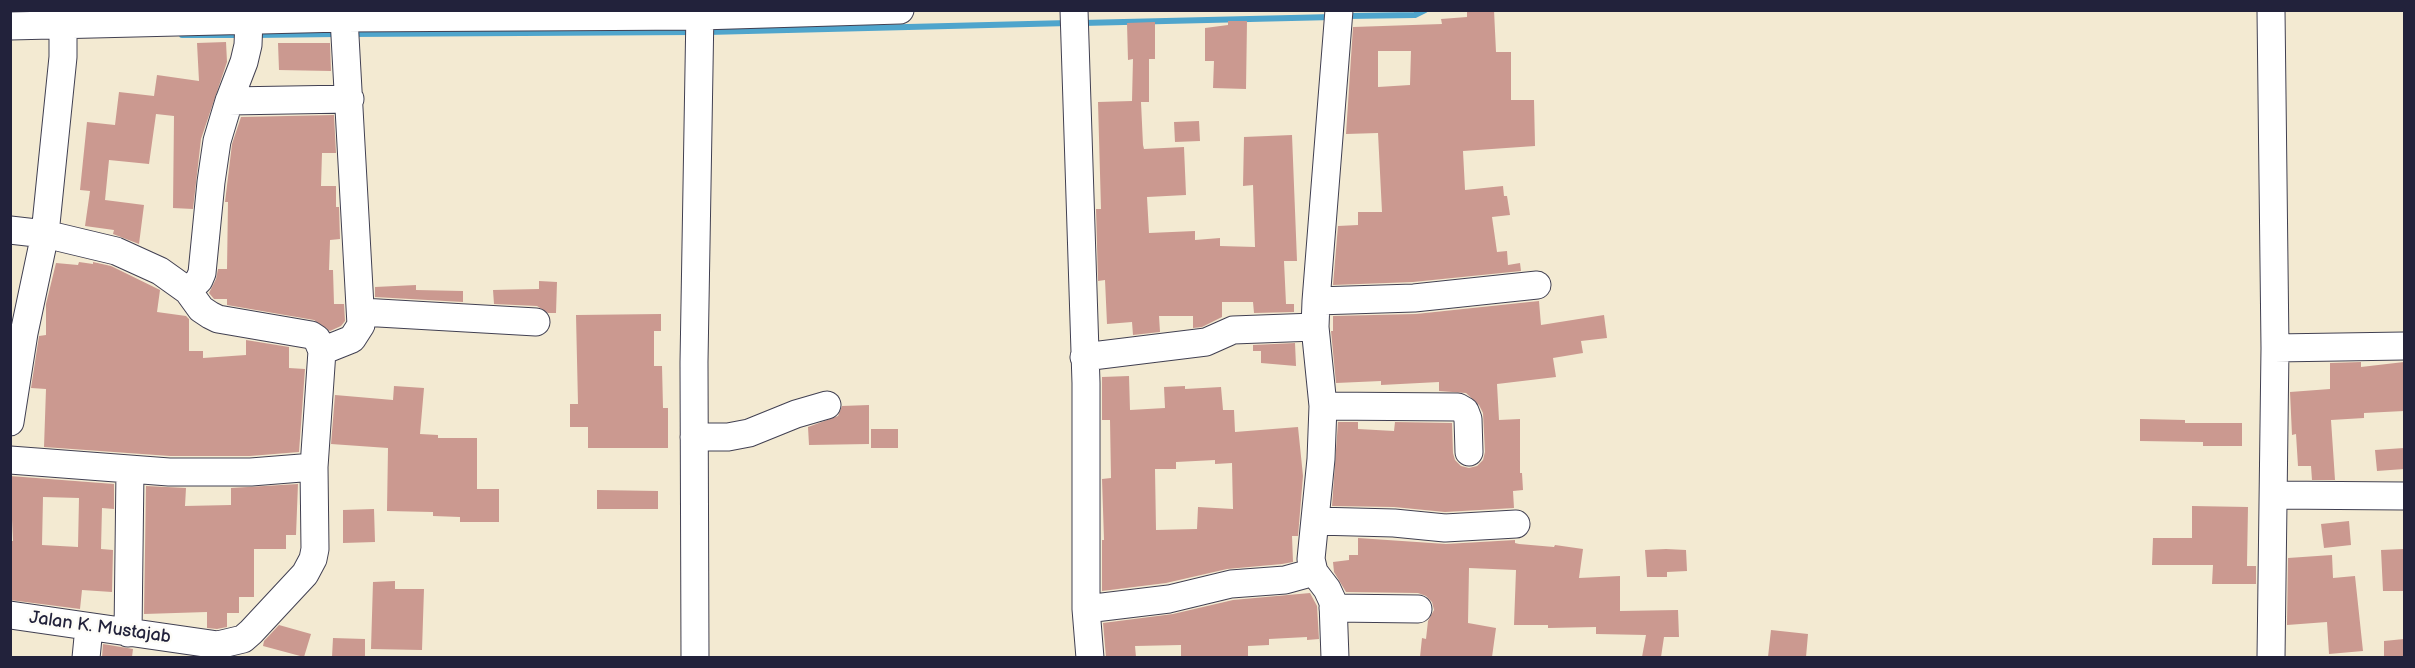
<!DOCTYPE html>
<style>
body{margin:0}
#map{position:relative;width:2415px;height:668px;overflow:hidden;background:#f3ead2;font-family:"Balsamiq Sans",sans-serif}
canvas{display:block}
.frame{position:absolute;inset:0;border:12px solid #22223b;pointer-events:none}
</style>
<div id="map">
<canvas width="2415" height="668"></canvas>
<div class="frame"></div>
</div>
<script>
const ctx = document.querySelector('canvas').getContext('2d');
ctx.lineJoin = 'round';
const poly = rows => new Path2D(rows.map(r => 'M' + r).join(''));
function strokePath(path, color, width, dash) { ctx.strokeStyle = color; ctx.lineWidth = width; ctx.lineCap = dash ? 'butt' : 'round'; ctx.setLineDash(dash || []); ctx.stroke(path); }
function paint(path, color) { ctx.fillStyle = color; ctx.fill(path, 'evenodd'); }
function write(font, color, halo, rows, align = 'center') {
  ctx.font = font + ' "Balsamiq Sans",sans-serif'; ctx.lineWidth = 5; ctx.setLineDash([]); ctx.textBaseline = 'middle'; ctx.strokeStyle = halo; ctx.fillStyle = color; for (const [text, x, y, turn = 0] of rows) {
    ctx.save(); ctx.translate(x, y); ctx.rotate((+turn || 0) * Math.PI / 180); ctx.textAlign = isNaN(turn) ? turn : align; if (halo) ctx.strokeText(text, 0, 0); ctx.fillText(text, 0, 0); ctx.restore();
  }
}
const stream = poly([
 [1346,16,1415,15,1425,10],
 [1082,23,1333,17],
 [707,32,1069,23],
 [350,34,694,32],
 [182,35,241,35],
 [254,35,337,34]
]);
const building = poly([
 [1467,10,1494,10,1496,52,1511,52,1511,100,1534,100,1535,146,1463,151,1465,190,1503,186,1504,196,1507,196,1510,215,1492,217,1497,252,1507,251,1508,265,1520,263,1521,271,1413,282,1333,285,1338,226,1358,225,1358,212,1382,212,1378,133,1346,134,1353,27,1442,24,1441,19,1467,17],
 [1378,51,1411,51,1410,85,1378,87],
 [1228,21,1247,21,1246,89,1213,88,1214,61,1205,61,1205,28,1228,25],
 [1155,22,1155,59,1149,59,1149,102,1141,102,1143,145,1144,149,1184,147,1186,195,1147,197,1149,233,1195,231,1195,240,1220,238,1220,246,1255,247,1253,185,1243,186,1244,137,1292,135,1297,261,1284,261,1286,304,1294,304,1294,312,1254,313,1253,302,1222,302,1222,317,1202,327,1193,328,1193,316,1159,316,1160,332,1133,335,1132,322,1107,324,1105,280,1098,281,1096,209,1101,209,1098,102,1132,101,1133,59,1128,60,1127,23],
 [226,42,227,62,201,139,193,209,173,208,174,116,156,114,149,164,109,160,105,200,144,205,139,244,113,234,114,230,85,226,90,191,80,190,87,122,115,125,119,92,154,96,157,75,199,81,197,43],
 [278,43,330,43,331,71,279,70],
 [334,115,336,153,322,153,321,186,336,186,336,207,339,207,340,239,330,240,329,270,333,270,334,304,344,304,345,321,341,326,330,331,314,320,227,305,227,299,214,299,209,293,216,279,218,269,227,269,228,202,225,202,232,144,241,117],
 [1199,121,1200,141,1175,142,1174,122],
 [79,262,93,264,93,262,111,266,160,290,157,312,186,316,189,319,189,351,203,351,203,358,246,355,246,340,289,347,289,368,305,369,299,452,250,456,170,456,44,447,46,389,31,388,39,336,46,335,46,304,56,263,78,265],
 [539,281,557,282,556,313,548,313,537,306,494,304,493,290,539,289],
 [416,285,416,290,463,291,463,302,375,297,375,287],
 [1539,301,1541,325,1604,315,1607,338,1581,341,1583,353,1553,358,1556,377,1497,384,1499,420,1520,419,1520,473,1522,473,1523,490,1513,491,1514,508,1445,512,1394,507,1332,506,1338,422,1358,422,1358,429,1394,431,1395,422,1452,423,1453,453,1455,460,1461,466,1469,468,1477,466,1483,460,1485,452,1483,413,1479,405,1466,393,1439,391,1439,382,1381,385,1381,381,1336,383,1331,331,1333,331,1333,316,1416,314],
 [661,314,661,331,654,331,654,366,662,366,663,408,668,408,668,448,588,448,588,427,570,427,570,404,578,404,576,315],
 [1295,343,1296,366,1261,363,1261,351,1253,351,1253,345],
 [2361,362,2361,367,2404,362,2404,411,2364,413,2364,418,2331,420,2335,480,2312,480,2311,466,2298,466,2296,434,2292,435,2290,392,2330,389,2330,363],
 [1129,376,1130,410,1165,408,1164,387,1185,386,1185,389,1221,387,1223,410,1234,410,1235,432,1298,427,1303,476,1298,536,1292,536,1293,562,1282,564,1227,569,1166,583,1102,591,1102,540,1104,540,1102,479,1111,478,1110,420,1102,420,1102,377],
 [1215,460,1215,464,1232,463,1233,509,1198,507,1197,529,1156,530,1155,469,1176,469,1176,462],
 [394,386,424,388,420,434,438,435,438,438,477,438,477,489,499,489,499,522,460,522,460,517,433,516,433,512,387,511,388,448,331,444,335,395,393,400],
 [869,405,869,444,809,445,808,427,838,416,842,406],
 [2140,419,2185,420,2185,423,2242,423,2242,446,2203,446,2203,442,2140,441],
 [871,429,898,429,898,448,871,448],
 [2404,448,2404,469,2377,471,2375,450],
 [10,476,114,484,114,509,102,508,101,549,113,550,112,592,82,590,80,609,10,600,10,541,13,541],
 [43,497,79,498,78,547,42,545],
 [298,484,296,535,286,535,286,549,254,549,254,597,239,597,239,613,227,613,227,627,217,629,207,628,207,612,144,614,146,486,186,488,185,506,231,505,231,488],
 [597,490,658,491,658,509,597,509],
 [2192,506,2248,507,2247,566,2256,566,2256,584,2212,584,2213,565,2152,565,2153,538,2192,538],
 [374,509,375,542,343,543,343,510],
 [2349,521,2351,545,2324,548,2321,524],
 [1358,538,1446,544,1515,540,1515,543,1519,544,1554,547,1555,545,1583,549,1579,578,1620,576,1620,611,1678,610,1679,637,1664,637,1661,657,1642,657,1646,635,1596,634,1596,627,1548,628,1548,625,1514,625,1516,570,1469,568,1468,623,1496,628,1492,657,1420,657,1422,638,1426,639,1428,621,1434,610,1432,602,1426,596,1418,593,1346,592,1334,572,1333,562,1349,560,1349,555,1358,555],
 [1666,549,1686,550,1687,571,1667,572,1667,577,1647,577,1645,550],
 [2404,549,2404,591,2383,591,2381,550],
 [2332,555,2333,578,2355,576,2363,651,2329,654,2327,622,2287,625,2288,558],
 [395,581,395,589,424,589,422,650,371,649,373,582],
 [1310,593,1317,606,1319,639,1307,640,1307,637,1269,639,1269,645,1248,646,1248,657,1181,657,1181,645,1135,646,1136,657,1106,657,1103,623,1173,614,1233,600],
 [279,625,311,634,304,657,263,646,264,641],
 [1771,630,1808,634,1806,657,1768,657],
 [333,638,365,639,365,657,332,657],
 [2404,639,2404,657,2384,657,2384,641],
 [103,644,133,649,132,657,102,657]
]);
const minor = poly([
 [1074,10,1086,383,1086,609,1090,658],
 [10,26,344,18,700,16,900,10],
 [229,101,350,99],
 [10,230,45,234,116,251,160,271,188,291,201,309,210,315,218,319,311,335,317,339,322,351,314,467,315,549,313,559,305,574,251,632,243,639,218,645,10,615],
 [188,291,199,280,202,273,211,182,217,141,229,101,244,62,248,45,249,20],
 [1316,301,1414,298,1537,285],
 [361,312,536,322],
 [2275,348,2404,346],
 [322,351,352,339,361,325,344,18],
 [1084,357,1206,342,1233,330,1315,327],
 [1323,406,1458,407,1465,411,1468,419,1469,452],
 [10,422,24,333,45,234,63,57,63,26],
 [694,437,728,437,749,433,796,414,827,405],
 [10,460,169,472,251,472,314,467],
 [2274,495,2404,496],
 [1315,521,1394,523,1445,528,1516,524],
 [1333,608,1418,609],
 [1086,609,1169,599,1231,584,1285,580,1314,572],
 [128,633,130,470],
 [86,658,89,627],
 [695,658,694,362,700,10],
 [1335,658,1333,602,1327,589,1314,572,1311,559,1321,459,1323,406,1315,327,1316,301,1339,10],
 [2271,658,2275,348,2271,10]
]);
const streetNames = [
 ["Jalan K. Mustajab",100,628,8]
];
strokePath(stream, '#4fa5cc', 6);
paint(building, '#cb9990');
strokePath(minor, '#414052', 29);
strokePath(minor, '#fff', 27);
write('18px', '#22223b', '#fdfcf7', streetNames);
</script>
